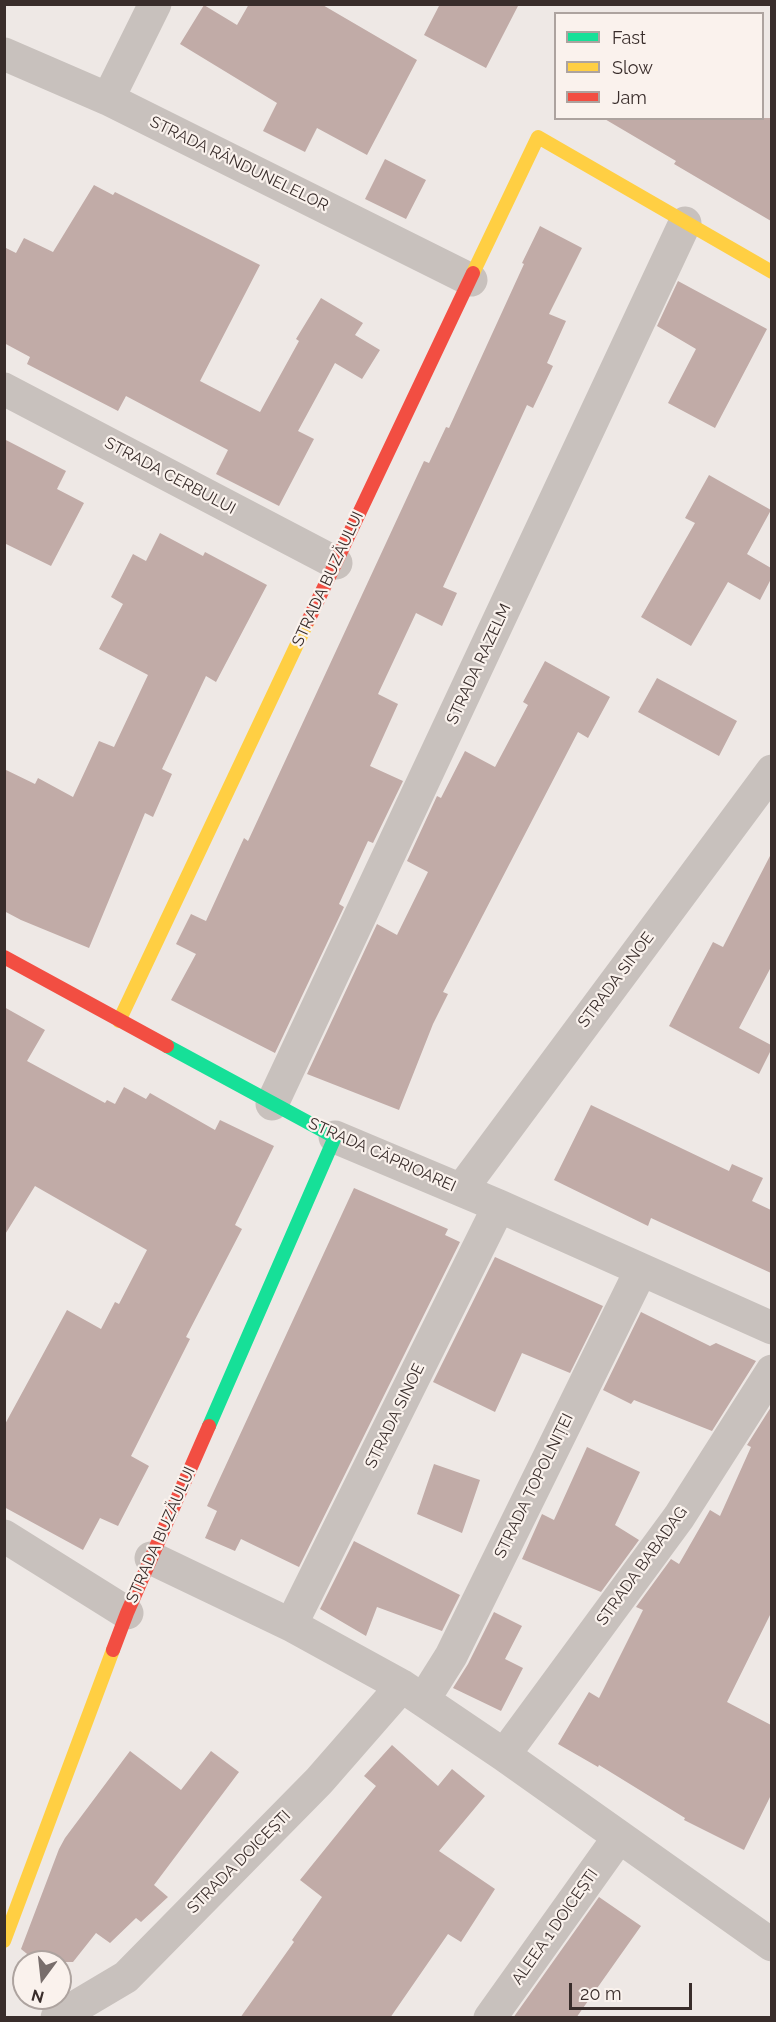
<!DOCTYPE html>
<meta charset="utf-8">
<style>
body{margin:0}
#map{position:relative;width:776px;height:2022px;overflow:hidden;background:#eee8e5;font-family:Raleway,sans-serif}
canvas{display:block}
.frame{position:absolute;inset:0;border:6px solid #392d2b;pointer-events:none}
.legend{position:absolute;left:554px;top:12px;width:210px;height:108px;box-sizing:border-box;background:#faf2ed;border:2px solid #ada39f;margin:0;padding:8px 10px;list-style:none;font-size:18px;color:#392d2b}
.legend li{display:flex;align-items:center;gap:12px;height:30px}
.legend b{width:30px;border:2px solid #ada39f}
.north{position:absolute;left:12px;top:1950px;width:60px;height:60px;box-sizing:border-box;background:#faf2ed;border:2px solid #ada39f;border-radius:50%;rotate:195deg;font-size:16px;font-weight:700;line-height:24px;text-align:center;color:#392d2b}
.north::after{content:'';display:block;margin:auto;width:21px;height:27px;background:#786e6c;clip-path:polygon(50% 0,100% 100%,50% 72%,0 100%)}
.scale{position:absolute;left:569px;top:1983px;width:123px;height:27px;box-sizing:border-box;border:3px solid #392d2b;border-top:0;padding-left:8px;font-size:18px;line-height:21px;white-space:nowrap;color:#392d2b;-webkit-text-stroke:4px #faf2ed;paint-order:stroke}
</style>
<div id="map">
<canvas width="776" height="2022"></canvas>
<div class="frame"></div>
<ul class="legend">
<li><b style="height:8px;background:#16e098"></b>Fast</li>
<li><b style="height:8px;background:#ffcf43"></b>Slow</li>
<li><b style="height:8px;background:#f24e42"></b>Jam</li>
</ul>
<div class="north">N</div>
<div class="scale">20 m</div>
</div>
<script>
const ctx = document.querySelector('canvas').getContext('2d');
ctx.lineJoin = 'round';
function paint(path, color) { ctx.fillStyle = color; ctx.fill(path, 'evenodd'); }
const poly = rows => new Path2D(rows.map(r => 'M' + r).join(''));
function strokePath(path, color, width, dash) { ctx.strokeStyle = color; ctx.lineWidth = width; ctx.lineCap = dash ? 'butt' : 'round'; ctx.setLineDash(dash || []); ctx.stroke(path); }
function write(font, color, halo, rows, align = 'center') {
  ctx.font = font + ' Raleway,sans-serif'; ctx.lineWidth = 4.5; ctx.setLineDash([]); ctx.textBaseline = 'middle'; ctx.strokeStyle = halo; ctx.fillStyle = color; for (const [text, x, y, turn = 0] of rows) {
    ctx.save(); ctx.translate(x, y); ctx.rotate((+turn || 0) * Math.PI / 180); ctx.textAlign = isNaN(turn) ? turn : align; if (halo) ctx.strokeText(text, 0, 0); ctx.fillText(text, 0, 0); ctx.restore();
  }
}
const building = poly([
 [249,4,321,4,417,60,367,155,317,128,305,152,263,131,277,103,180,44,204,5,237,25],
 [440,4,519,4,486,68,424,35],
 [603,118,771,118,771,221,674,164,676,161],
 [385,159,426,180,406,219,365,199],
 [94,185,113,195,115,192,260,265,200,381,260,412,299,341,296,339,321,298,363,323,355,335,380,350,362,379,335,363,298,431,314,439,279,506,216,474,228,450,126,396,118,411,27,364,30,357,4,343,4,247,16,253,24,238,53,252],
 [540,226,582,248,549,314,566,321,547,363,553,366,533,408,527,405,443,587,457,593,442,626,416,613,378,694,398,704,370,766,403,781,373,843,368,841,339,904,344,907,275,1053,171,1000,196,954,176,944,191,914,206,921,244,838,248,841,424,461,429,463,446,427,449,428,524,264,522,263],
 [678,281,767,329,715,428,668,403,696,349,657,326],
 [4,439,66,471,57,489,84,503,51,566,4,543],
 [709,475,771,510,747,554,771,568,771,579,760,600,728,582,691,646,641,617,695,523,685,518],
 [160,533,203,556,205,552,267,585,216,682,206,676,162,769,172,774,153,817,145,813,89,948,21,920,4,911,4,769,35,784,38,778,73,797,99,741,114,747,148,675,99,649,123,604,111,597,133,554,146,561],
 [545,661,610,697,588,738,578,732,443,992,448,994,433,1024,399,1110,307,1074,377,924,397,935,428,872,407,861,437,796,441,798,465,751,495,767,528,705,523,702],
 [657,678,737,721,719,756,638,712],
 [771,854,771,967,739,1028,771,1045,771,1050,759,1074,669,1026,713,942,723,947],
 [4,1007,45,1030,27,1061,105,1103,107,1100,115,1104,124,1087,146,1099,150,1093,215,1130,220,1120,274,1146,235,1225,242,1229,186,1337,190,1339,131,1456,149,1466,118,1526,100,1518,83,1550,4,1507,4,1426,67,1310,101,1329,115,1302,119,1304,147,1250,35,1186,4,1236],
 [591,1105,729,1171,732,1164,763,1178,752,1201,771,1210,771,1273,651,1218,648,1226,554,1180],
 [354,1188,448,1229,445,1235,460,1242,299,1567,241,1539,235,1551,205,1538,217,1511,207,1506],
 [495,1257,603,1306,570,1373,522,1353,495,1412,433,1382],
 [641,1312,710,1346,716,1343,756,1361,712,1431,634,1400,631,1404,603,1390],
 [771,1407,771,1613,727,1702,771,1725,771,1795,744,1850,684,1820,685,1818,599,1765,598,1767,558,1744,589,1692,599,1698,643,1610,636,1607,671,1559,679,1564,710,1510,720,1516,751,1447,747,1445],
 [587,1447,640,1472,615,1525,639,1540,601,1592,522,1559,542,1514,554,1520],
 [434,1464,480,1480,462,1533,417,1514],
 [354,1541,460,1595,442,1631,377,1607,366,1636,320,1609],
 [494,1612,522,1626,505,1659,523,1668,501,1711,453,1688,468,1664],
 [392,1745,438,1786,452,1769,485,1796,439,1851,495,1889,461,1942,448,1934,390,2018,240,2018,294,1942,292,1940,322,1897,300,1880,376,1786,364,1776],
 [130,1751,181,1790,211,1751,239,1772,154,1885,168,1897,141,1922,136,1918,110,1943,96,1933,73,1962,37,1962,21,1949,59,1849,65,1838],
 [599,1897,641,1926,576,2018,513,2018]
]);
const street = poly([
 [4,54,108,99,471,280],
 [108,99,155,4],
 [4,389,336,563],
 [272,1104,685,223],
 [335,1137,499,1206,772,1328],
 [461,1190,772,771],
 [4,1536,127,1613],
 [151,1558,291,1625,402,1686,504,1755,772,1945],
 [291,1625,499,1206],
 [424,1699,451,1656,641,1270],
 [504,1755,679,1517,772,1371],
 [57,2018,126,1977,319,1781,402,1686],
 [490,2018,619,1837]
]);
const fast = poly([
 [167,1046,335,1137,209,1426]
]);
const slow = poly([
 [473,273,538,137,772,272],
 [119,1021,308,621],
 [4,1941,113,1650]
]);
const jam = poly([
 [308,621,473,273],
 [4,957,167,1046],
 [113,1650,127,1613,209,1426]
]);
const streetNames = [
 ["STRADA RÂNDUNELELOR",239,164,26],
 ["STRADA CERBULUI",170,476,28],
 ["STRADA BUZĂULUI",328,579,-65],
 ["STRADA RAZELM",479,664,-65],
 ["STRADA SINOE",616,980,-53],
 ["STRADA CĂPRIOAREI",382,1155,24],
 ["STRADA SINOE",395,1416,-64],
 ["STRADA TOPOLNIȚEI",534,1486,-64],
 ["STRADA BUZĂULUI",161,1535,-66],
 ["STRADA BABADAG",642,1566,-54],
 ["STRADA DOICEȘTI",239,1862,-45],
 ["ALEEA 1 DOICEȘTI",555,1927,-55]
];
paint(building, '#c1aba7');
strokePath(street, '#c8c1bd', 33);
strokePath(fast, '#16e098', 14);
strokePath(slow, '#ffcf43', 14);
strokePath(jam, '#f24e42', 14);
write('16px', '#392d2b', '#faf2ed', streetNames);
</script>
